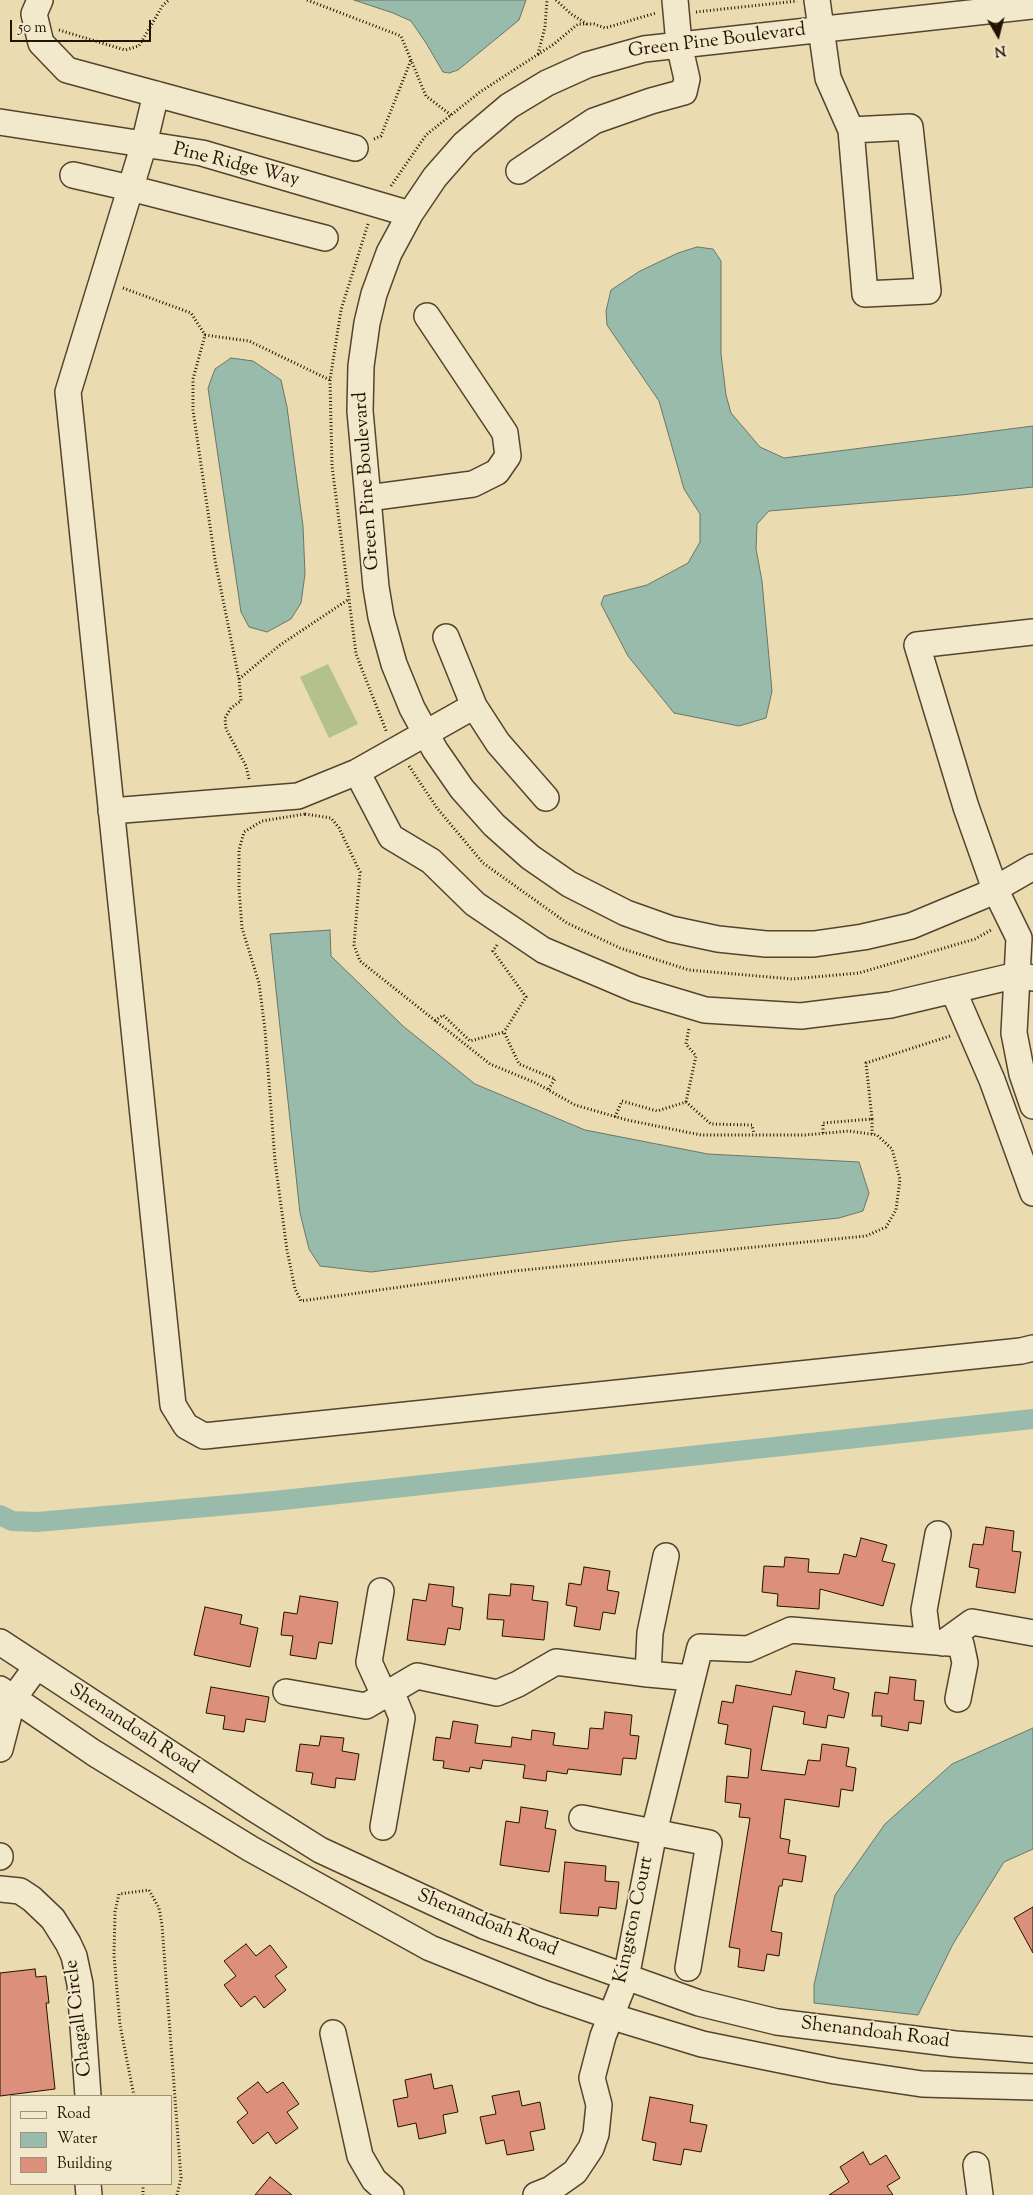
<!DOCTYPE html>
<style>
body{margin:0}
#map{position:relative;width:1033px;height:2195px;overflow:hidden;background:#ebdbb0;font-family:"Sorts Mill Goudy",serif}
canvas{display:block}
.legend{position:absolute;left:10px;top:2095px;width:162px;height:90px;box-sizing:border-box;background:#f2e8cc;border:1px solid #9f927a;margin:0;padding:6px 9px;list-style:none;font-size:15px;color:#231200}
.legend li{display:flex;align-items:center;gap:10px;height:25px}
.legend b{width:25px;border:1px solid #9f927a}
.north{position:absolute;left:973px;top:10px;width:50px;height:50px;-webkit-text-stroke:4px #f2e8cc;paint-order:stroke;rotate:172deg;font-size:14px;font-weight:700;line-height:20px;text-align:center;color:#231200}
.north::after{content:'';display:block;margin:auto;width:18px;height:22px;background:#231200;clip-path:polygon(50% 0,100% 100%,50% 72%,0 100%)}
.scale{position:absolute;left:10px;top:20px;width:141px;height:22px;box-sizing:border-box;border:2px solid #231200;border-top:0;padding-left:6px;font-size:15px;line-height:18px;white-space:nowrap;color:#231200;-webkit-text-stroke:4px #f2e8cc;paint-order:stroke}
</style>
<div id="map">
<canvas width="1033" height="2195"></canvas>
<ul class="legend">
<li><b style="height:6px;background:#f2e8cc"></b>Road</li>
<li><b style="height:14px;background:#98bbab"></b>Water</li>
<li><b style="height:14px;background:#dc8f7b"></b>Building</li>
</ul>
<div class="north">N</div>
<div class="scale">50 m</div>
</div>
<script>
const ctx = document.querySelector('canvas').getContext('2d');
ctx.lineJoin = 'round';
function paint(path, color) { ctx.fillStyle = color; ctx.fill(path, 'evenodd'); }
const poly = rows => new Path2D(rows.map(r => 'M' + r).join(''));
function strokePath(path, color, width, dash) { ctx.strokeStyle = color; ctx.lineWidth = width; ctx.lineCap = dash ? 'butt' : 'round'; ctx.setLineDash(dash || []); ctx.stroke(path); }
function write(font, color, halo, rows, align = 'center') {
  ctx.font = font + ' "Sorts Mill Goudy",serif'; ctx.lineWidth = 4; ctx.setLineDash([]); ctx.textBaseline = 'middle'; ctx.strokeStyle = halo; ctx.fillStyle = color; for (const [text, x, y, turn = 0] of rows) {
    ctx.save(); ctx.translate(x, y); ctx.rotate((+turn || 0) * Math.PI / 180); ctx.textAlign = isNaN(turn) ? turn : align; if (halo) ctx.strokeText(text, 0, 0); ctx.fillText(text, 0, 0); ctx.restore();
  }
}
const green = poly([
 [328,664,358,724,329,738,300,677]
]);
const water = poly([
 [354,0,526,0,519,20,458,70,449,73,443,72,426,43,411,21,393,13,354,0],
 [697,247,713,249,721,261,721,354,726,395,731,413,760,447,784,458,1033,426,1033,487,961,495,769,511,757,524,756,549,762,581,772,691,766,718,739,726,674,713,628,656,601,604,604,596,647,585,688,563,700,542,700,514,684,489,659,401,607,325,606,311,611,290,640,271,678,253,697,247],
 [231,358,253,361,281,380,287,407,303,526,305,574,301,603,291,619,267,632,249,627,241,612,208,388,215,369,231,358],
 [330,930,331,956,403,1026,475,1084,585,1130,708,1154,859,1162,869,1193,863,1211,839,1218,620,1241,371,1272,320,1266,309,1249,300,1213,270,934,330,930],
 [1033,1728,1033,1849,1004,1862,953,1944,918,2015,814,2003,814,1985,835,1895,885,1824,952,1764,1033,1728]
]);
const canal = poly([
 [0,1515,12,1521,37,1522,274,1501,1033,1419]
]);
const building = poly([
 [986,1527,1014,1531,1012,1551,1021,1552,1015,1593,976,1587,979,1569,969,1567,973,1544,983,1545,986,1527],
 [861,1538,887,1545,882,1561,895,1564,883,1606,820,1589,819,1609,777,1606,778,1594,762,1592,764,1566,784,1567,785,1557,809,1559,808,1572,839,1574,844,1554,856,1557,861,1538],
 [584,1567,610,1571,607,1590,619,1592,615,1614,603,1612,600,1630,574,1626,577,1607,566,1605,569,1583,581,1585,584,1567],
 [429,1584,454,1587,452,1606,463,1608,460,1630,448,1628,445,1645,407,1640,413,1599,426,1601,429,1584],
 [511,1584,534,1586,532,1600,548,1602,544,1640,502,1636,504,1620,487,1619,489,1594,510,1596,511,1584],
 [300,1596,338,1602,332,1644,319,1642,316,1659,290,1655,293,1636,281,1635,284,1612,297,1614,300,1596],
 [205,1607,242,1615,240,1624,258,1628,250,1667,194,1655,205,1607],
 [796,1671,835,1678,833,1689,849,1693,844,1718,828,1715,826,1728,803,1724,805,1712,773,1706,761,1770,805,1775,808,1760,820,1761,822,1744,849,1748,846,1766,856,1768,853,1791,841,1789,839,1807,785,1799,780,1838,790,1840,788,1853,806,1856,802,1882,783,1879,782,1886,779,1886,771,1931,782,1933,779,1956,767,1954,764,1971,738,1967,740,1949,729,1947,750,1818,739,1817,741,1804,725,1802,727,1776,748,1778,751,1749,725,1744,728,1725,718,1723,722,1701,733,1703,736,1685,791,1695,796,1671],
 [890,1677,916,1680,914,1700,924,1701,921,1724,909,1722,908,1731,881,1726,882,1716,872,1716,875,1692,888,1694,890,1677],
 [211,1687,269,1697,265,1722,246,1719,244,1732,223,1729,225,1716,206,1713,211,1687],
 [605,1712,632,1715,630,1735,639,1736,636,1759,623,1758,621,1775,568,1769,567,1774,547,1771,546,1781,523,1778,525,1765,483,1760,481,1769,470,1767,469,1772,443,1768,444,1761,433,1760,436,1737,450,1739,453,1721,478,1725,475,1743,511,1747,512,1737,531,1740,532,1730,555,1733,553,1745,588,1749,590,1728,603,1729,605,1712],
 [321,1736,344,1738,342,1751,359,1754,355,1780,336,1778,335,1788,311,1784,313,1773,296,1771,300,1744,319,1746,321,1736],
 [521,1807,548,1811,545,1828,556,1830,549,1872,500,1865,506,1821,519,1823,521,1807],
 [565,1862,606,1866,605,1881,619,1882,616,1909,599,1907,598,1916,560,1913,565,1862],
 [1033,1907,1033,1953,1014,1918,1033,1907],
 [246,1944,256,1956,270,1945,287,1967,275,1976,286,1990,264,2008,255,1996,241,2007,224,1985,236,1976,224,1961,246,1944],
 [35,1969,36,1977,46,1976,49,2003,46,2003,55,2089,0,2096,0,1973,35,1969],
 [431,2074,434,2089,452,2085,458,2112,443,2115,446,2133,419,2139,416,2123,398,2127,393,2100,408,2097,405,2080,431,2074],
 [258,2082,267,2093,283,2082,299,2104,287,2112,298,2128,276,2144,268,2132,253,2144,237,2122,248,2113,237,2098,258,2082],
 [519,2091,522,2106,540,2102,545,2129,530,2132,534,2150,507,2155,504,2140,486,2144,480,2117,496,2114,492,2096,519,2091],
 [650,2097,693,2105,690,2122,707,2125,701,2152,684,2149,681,2165,653,2160,656,2143,642,2140,650,2097],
 [863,2152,870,2165,886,2155,900,2178,887,2186,893,2195,829,2195,849,2182,840,2167,863,2152],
 [270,2177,292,2195,255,2195,270,2177]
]);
const path = poly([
 [307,0,401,36,426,96,451,115],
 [556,0,571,14,587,24],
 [696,12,797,1],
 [59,30,125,50,139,46,163,5,169,0],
 [538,54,545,27,547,0],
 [374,139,381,136,411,60],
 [391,186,426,135,480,92,554,44,578,24,594,24,605,28,656,13],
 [368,224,341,310,330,380,332,466,356,654,387,733],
 [123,288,191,313,205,335],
 [239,679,280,645,349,599],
 [409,766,437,808,483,863,567,923,620,948,689,970,792,979,859,973,975,939,991,930],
 [249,779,246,766,226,729,225,718,231,708,241,701,239,679,215,560,193,410,193,379,205,335,249,341,330,380],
 [305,814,331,818,339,828,360,872,354,945,360,961,490,1064,536,1083,575,1105,627,1120,701,1135,805,1135,849,1131,877,1135,892,1149,900,1179,896,1210,886,1227,866,1236,514,1271,301,1301,295,1289,287,1250,275,1161,265,1030,259,983,242,928,239,889,239,850,244,832,262,821,305,814],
 [497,945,493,951,526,997,504,1032],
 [435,1021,443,1015,470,1041,504,1032,519,1064,555,1079,548,1090],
 [686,1102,696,1056,686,1044,689,1028],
 [615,1117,622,1101,657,1111,686,1102,711,1124,752,1125,754,1134],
 [872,1119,866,1063,950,1036],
 [823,1133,823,1123,872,1119,872,1134],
 [134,2096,120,2025,114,1955,115,1912,119,1894,149,1890,159,1908,162,1925,181,2178,177,2195],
 [143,2184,143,2195]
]);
const minor = poly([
 [40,0,34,14,41,43,67,70,355,148],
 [817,0,828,78,851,130,865,294,928,291,910,127,851,130],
 [1033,6,644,49,587,65,547,83,509,106,464,144,435,177,410,214,389,253,374,294,367,323,361,366,360,411,376,587,381,617,394,664,412,708,435,750,462,789,494,825,530,857,569,884,626,913,671,929,718,939,766,944,814,944,863,937,911,926,983,896,1033,867],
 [156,94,144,144,68,392,173,1405,186,1426,204,1436,1021,1351,1033,1348],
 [0,122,202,153,410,214],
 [519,171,594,121,651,101,684,92,687,79,679,44,675,0],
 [73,175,130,188,325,238],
 [368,498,473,484,497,472,508,456,505,433,427,316],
 [1033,632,917,645,966,807,995,889,1019,938,1014,1033,1022,1074,1033,1106],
 [446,637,474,706,498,743,546,798],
 [357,772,391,837,431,861,475,904,543,950,635,989,705,1010,801,1016,890,1005,1017,975,1033,978],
 [111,811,298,796,357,772,474,706],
 [953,990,992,1080,1033,1193],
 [666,1556,650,1633,648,1674,692,1678],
 [381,1591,369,1662,384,1695],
 [928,1641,924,1610,938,1534],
 [0,1642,253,1808,320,1850,484,1926,699,2003,777,2022,955,2044,1033,2050],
 [943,1643,972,1622,1033,1633],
 [0,1689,94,1753,251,1849,430,1948,543,1993,610,2016,702,2044,835,2071,922,2084,1033,2087],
 [286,1692,366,1706,417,1676,497,1693,518,1684,556,1662,648,1674],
 [0,1749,13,1699,37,1666],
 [582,1818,709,1843,688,1968],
 [383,1827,402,1718,391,1691],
 [0,1856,0,1857],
 [0,1889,20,1891,32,1899,53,1919,68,1943,74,1956,80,1984,88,2096],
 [333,2033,360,2156,374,2180,391,2195],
 [976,2165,980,2195],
 [88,2184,89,2195],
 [536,2195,551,2189,575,2172,591,2148,596,2134,599,2105,592,2078,603,2036,626,1978,654,1832,700,1647,748,1649,791,1630,961,1644,965,1663,958,1699]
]);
const streetNames = [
 ["Green Pine Boulevard",717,42,-7],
 ["Pine Ridge Way",236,166,14],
 ["Green Pine Boulevard",368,481,-94],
 ["Shenandoah Road",133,1730,33],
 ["Kingston Court",635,1920,-78],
 ["Shenandoah Road",487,1924,22],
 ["Chagall Circle",80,2018,-97],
 ["Shenandoah Road",875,2034,7]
];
paint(green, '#b5c18d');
paint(water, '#98bbab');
strokePath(water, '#697767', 1);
strokePath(canal, '#98bbab', 20);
paint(building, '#dc8f7b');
strokePath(building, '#231200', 1);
strokePath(minor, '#55442c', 28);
strokePath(path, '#231200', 3, [1, 2.5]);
strokePath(minor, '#f2e8cc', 25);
write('19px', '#231200', '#f2e8cc', streetNames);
</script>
